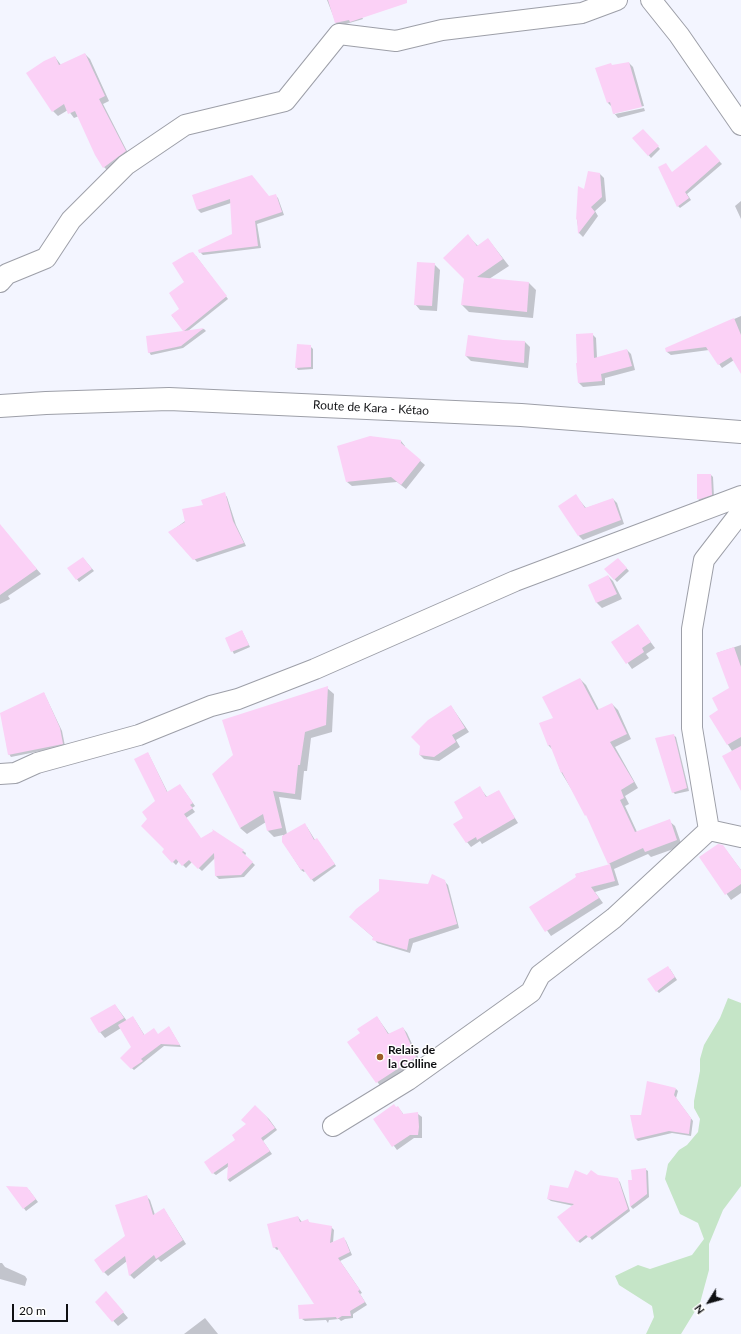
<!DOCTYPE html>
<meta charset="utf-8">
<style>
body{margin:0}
#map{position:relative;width:741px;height:1334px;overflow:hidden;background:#f3f5ff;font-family:Lato,sans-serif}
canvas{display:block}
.north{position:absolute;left:689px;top:1282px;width:40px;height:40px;-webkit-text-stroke:3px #fff;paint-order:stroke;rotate:233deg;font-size:11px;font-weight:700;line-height:16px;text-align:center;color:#0f1013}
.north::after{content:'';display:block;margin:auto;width:14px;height:18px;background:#0f1013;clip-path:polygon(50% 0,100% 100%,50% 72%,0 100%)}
.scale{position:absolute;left:12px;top:1304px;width:56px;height:18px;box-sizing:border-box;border:2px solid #0f1013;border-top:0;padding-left:5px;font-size:12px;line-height:14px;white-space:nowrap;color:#0f1013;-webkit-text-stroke:3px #fff;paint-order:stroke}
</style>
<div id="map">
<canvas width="741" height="1334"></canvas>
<div class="north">N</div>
<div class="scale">20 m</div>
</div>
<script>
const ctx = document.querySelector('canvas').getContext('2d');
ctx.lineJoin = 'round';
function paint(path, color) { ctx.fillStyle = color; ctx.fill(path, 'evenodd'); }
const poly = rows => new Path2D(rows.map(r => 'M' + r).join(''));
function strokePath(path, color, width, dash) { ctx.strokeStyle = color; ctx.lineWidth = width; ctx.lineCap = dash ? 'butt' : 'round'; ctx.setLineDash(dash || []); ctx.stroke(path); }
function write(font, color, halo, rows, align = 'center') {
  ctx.font = font + ' Lato,sans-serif'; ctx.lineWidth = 3; ctx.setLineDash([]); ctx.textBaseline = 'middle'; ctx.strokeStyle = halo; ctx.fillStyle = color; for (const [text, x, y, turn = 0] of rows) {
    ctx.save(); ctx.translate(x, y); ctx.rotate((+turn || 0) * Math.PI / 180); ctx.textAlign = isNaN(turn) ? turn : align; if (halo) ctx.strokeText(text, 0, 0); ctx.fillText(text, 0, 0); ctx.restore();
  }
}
const green = poly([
 [728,998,741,1003,741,1186,723,1210,709,1244,709,1270,700,1303,681,1334,646,1334,654,1317,652,1306,619,1285,615,1276,638,1265,650,1269,692,1255,704,1239,698,1223,680,1214,665,1179,668,1164,679,1150,687,1145,698,1132,700,1119,694,1108,694,1101,700,1071,700,1059,704,1045,720,1018]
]);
const shadow = poly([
 [327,0,352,0,363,19,339,26,336,23],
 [85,54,90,59,109,101,103,104,130,157,109,172,104,167,79,116,74,118,68,110,58,116,53,111,55,57,61,65],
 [629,63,633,67,644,106,615,112,615,114,644,108,645,111,618,118,614,113,612,107,608,103,612,66],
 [643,130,660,149,651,158,634,138],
 [706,147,722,164,687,194,691,200,680,208,678,206,672,173],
 [600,174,604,178,606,201,595,211,598,216,583,237,579,233,577,220,579,188,585,190],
 [275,195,278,198,284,215,257,224,261,248,203,255,200,252,233,235,231,203,201,213,198,210,194,196,269,197],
 [741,201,741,219,735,206],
 [468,236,478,246,488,239,509,266,489,279,529,283,536,290,533,318,469,312,462,305],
 [196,256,228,299,188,331,204,329,206,331,183,348,151,355,149,352,185,332,172,316,181,309,185,283],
 [434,264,440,270,437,311,420,310,415,304],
 [741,316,741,360,734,360,722,368,709,350,671,355,667,352,666,349],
 [592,334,596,338,597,358,627,350,631,354,635,370,605,378,605,385,583,387,579,383],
 [502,341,525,342,530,347,528,368,471,361,466,356],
 [310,346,313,349,313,369,298,370,296,367],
 [401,441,405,446,405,448,425,465,406,489,397,482,352,486,347,482],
 [711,475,713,477,714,497,701,501,698,499],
 [224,493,227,497,236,525,246,546,197,562,170,532],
 [576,496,586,508,613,499,617,503,624,524,583,540,579,536],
 [0,527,41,574,8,596,10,599,0,604],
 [83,558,94,571,79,582,69,568],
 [618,559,629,571,617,582,606,570],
 [608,576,613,581,622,599,602,608,597,603,589,585],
 [638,625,655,648,646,654,649,658,632,669,613,642],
 [242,631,250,647,234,654,226,638],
 [741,645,741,787,732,751,710,716,720,710,731,689,717,653],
 [580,679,586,685,599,710,612,704,618,710,631,739,615,747,638,788,625,796,629,804,625,806,637,832,669,821,675,826,682,846,651,857,648,854,614,869,619,885,595,892,603,903,551,936,531,908,577,877,576,874,610,865,589,818,561,772,553,750,548,745,555,719],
 [327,688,334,694,332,732,311,738,307,771,304,771,301,800,279,797,287,834,307,827,315,840,319,842,336,866,314,882,305,871,304,872,301,870,283,842,283,835,274,837,268,831,266,822,247,834,240,828],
 [44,693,62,731,65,746,11,757,9,754],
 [451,706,469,732,456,740,460,747,439,761,424,759,420,755],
 [673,735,676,737,689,791,675,794,673,792],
 [148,753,168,793,180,785,195,806,192,808,195,812,186,818,201,839,214,831,246,853,245,856,255,865,244,877,219,879,216,876,215,858,202,871,192,862,186,868,179,861,176,865,163,852,166,849,149,819,156,801],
 [480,788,487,797,498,791,518,823,482,844,480,841,471,847,467,842,464,818],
 [723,846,741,870,741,893,731,900,700,857],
 [444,881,448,885,459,928,413,943,410,953,377,943,374,939,374,938,350,917,428,885],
 [670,969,677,980,659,993,657,991],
 [115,1005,127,1021,135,1020,145,1036,159,1035,169,1027,181,1047,164,1046,134,1070,121,1058,133,1047,121,1028,105,1038,100,1032],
 [377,1017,389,1034,403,1028,407,1033,420,1061,381,1087,349,1042,361,1034],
 [676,1089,678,1091,676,1098,693,1121,691,1136,672,1133,638,1141,636,1139,642,1115],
 [255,1106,269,1119,277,1130,263,1141,272,1154,230,1182,228,1180,229,1166,216,1175,213,1173,247,1124],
 [398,1107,404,1115,418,1114,422,1117,422,1138,414,1138,397,1150,374,1119],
 [645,1169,648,1171,649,1197,633,1209,631,1207,629,1181,633,1182],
 [598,1176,617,1179,620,1182,630,1211,592,1240,589,1236,580,1243,578,1241,574,1206,551,1201,548,1199,568,1190,587,1177],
 [8,1187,29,1190,38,1202,26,1211],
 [146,1196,150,1200,155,1215,164,1209,186,1244,161,1262,158,1259,134,1279,130,1275,127,1261,108,1276,104,1272,127,1237],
 [298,1217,302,1222,307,1220,310,1223,331,1227,334,1230,333,1243,344,1239,346,1241,352,1255,340,1261,362,1293,360,1294,367,1305,353,1314,353,1318,345,1319,341,1321,339,1319,329,1320,328,1323,326,1320,305,1321,302,1319,316,1305,279,1249,277,1250,274,1247],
 [0,1263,2,1263,5,1267,25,1276,27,1279,25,1286,0,1279],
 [111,1298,128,1318,118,1326,96,1302],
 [205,1318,218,1334,184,1334]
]);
const building = poly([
 [328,0,407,0,407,3,350,22,349,20,335,23],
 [85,53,105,96,99,99,126,151,103,168,95,155,75,111,68,114,64,104,52,112,26,73,44,61,55,56,59,65],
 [629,62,642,107,613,114,610,102,607,103,595,68,611,63,612,65],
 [643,129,659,146,648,156,632,138],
 [706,145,720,161,685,192,689,198,677,207,658,167,666,163,672,172],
 [588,171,600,173,602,197,591,207,595,212,578,234,577,219,576,220,578,186,584,189],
 [252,175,269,196,276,194,282,212,255,221,258,246,199,253,198,250,232,234,230,199,197,210,192,195],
 [468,234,477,246,488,238,503,259,477,277,529,282,527,312,461,305,464,279,443,258],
 [193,252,227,296,184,331,204,328,181,346,148,353,146,336,183,331,171,315,179,309,169,293,184,282,172,263,189,253],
 [417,262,435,263,432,306,414,305],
 [734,318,741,335,741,374,731,357,718,365,706,347,666,352,665,348],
 [593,333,594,358,627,349,632,366,601,374,602,381,578,383,576,363,577,363,576,334],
 [468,335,503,340,525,341,524,363,465,356],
 [297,344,311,345,311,367,295,368],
 [370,436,401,440,401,443,421,460,401,485,391,477,346,482,337,446],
 [697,474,711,474,712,495,700,499,697,499],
 [225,492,233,521,244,543,193,560,168,532,185,522,182,509,203,505,201,500],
 [576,494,585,508,613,498,621,520,578,536,558,506],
 [0,524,37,569,0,595],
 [83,557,92,569,76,580,67,568],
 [618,558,627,568,614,580,604,569],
 [608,575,617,594,596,603,588,585],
 [638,624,651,642,642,648,644,652,626,664,611,642],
 [242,630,249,645,231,652,225,638],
 [734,647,741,667,741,737,727,745,709,716,718,710,712,698,729,688,716,653],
 [580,678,597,710,612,703,627,734,610,742,634,782,621,790,624,798,620,800,635,832,670,819,677,840,645,852,643,848,608,864,586,815,585,816,562,772,561,773,550,745,548,746,539,723,553,718,542,697],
 [328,686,326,725,305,732,300,765,298,765,295,794,273,791,282,828,267,831,263,814,240,828,212,774,233,755,222,720],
 [44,692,60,728,63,744,8,755,0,713],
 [451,705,465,728,452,735,456,742,434,757,419,755,420,746,411,737,428,720],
 [674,734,687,788,672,793,655,738],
 [741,746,741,791,722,756],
 [148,752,167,792,180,784,193,803,190,805,193,808,184,814,201,838,213,831,212,829,244,850,242,852,253,862,241,875,215,876,214,853,198,869,189,860,182,866,176,859,172,863,162,852,164,849,141,826,147,819,142,812,155,801,134,759],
 [480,786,486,797,499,790,515,818,477,840,476,837,466,843,453,824,463,818,454,802],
 [305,823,314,840,317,838,335,864,311,880,303,869,301,870,282,842,282,836],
 [718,844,723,845,741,870,741,884,725,895,699,857],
 [610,864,615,881,591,887,599,898,545,932,529,907,576,877,575,874],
 [432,874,445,880,457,924,409,939,407,950,372,940,373,937,349,917,356,909,379,891,379,879,428,884],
 [668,966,675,977,656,992,647,979],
 [115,1004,124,1018,99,1033,90,1018],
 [133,1016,144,1035,154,1028,158,1034,169,1026,180,1045,161,1044,141,1059,143,1061,131,1069,120,1058,131,1047,118,1025],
 [377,1016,388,1034,403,1027,416,1057,376,1083,347,1042,360,1033,357,1029],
 [647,1081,676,1088,674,1095,691,1118,689,1134,669,1131,635,1139,630,1115,641,1115],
 [394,1104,396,1107,398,1106,403,1114,418,1112,419,1127,418,1135,410,1135,392,1147,373,1119],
 [255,1105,266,1116,275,1128,261,1138,270,1151,227,1180,228,1163,212,1174,204,1162,235,1140,232,1135,246,1124,241,1120],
 [646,1168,647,1194,630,1207,628,1180,632,1180,631,1170],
 [575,1170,587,1175,591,1170,598,1175,618,1178,628,1209,589,1238,586,1235,577,1242,557,1217,574,1204,547,1199,550,1185,568,1188],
 [6,1186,27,1187,36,1199,23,1209],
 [147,1195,153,1215,164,1208,183,1240,156,1259,154,1255,129,1276,125,1256,103,1273,94,1260,125,1236,115,1205],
 [298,1216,300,1222,308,1219,309,1222,332,1226,330,1243,344,1237,350,1252,338,1258,360,1290,358,1291,365,1302,350,1311,351,1316,342,1316,337,1319,336,1317,299,1319,298,1305,314,1304,277,1247,273,1248,267,1224],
 [106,1291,124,1312,112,1322,95,1302]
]);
const street = poly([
 [651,0,679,35,741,125],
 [0,282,7,274,46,258,71,220,126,165,185,125,285,101,339,34,396,41,442,30,582,13,617,0],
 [0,774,15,773,37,763,139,735,211,706,238,699,315,669,515,581,741,496],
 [709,830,692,728,692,629,704,560,741,512],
 [709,830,741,837],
 [333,1126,408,1080,531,992,540,975,614,918,709,830]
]);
const primary = poly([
 [0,406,46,403,169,399,521,415,741,432]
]);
const markers = [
 [380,1057,4,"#9d5d26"]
];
const streetNames = [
 ["Route de Kara - Kétao",371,408,3]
];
const poiNames = [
 ["Relais de",388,1050],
 ["la Colline",388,1064]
];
paint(green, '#c5e5c7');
paint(shadow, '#0003');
paint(building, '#fbd1f6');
strokePath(street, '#9d9fa8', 22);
strokePath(primary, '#9d9fa8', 24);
strokePath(street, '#fff', 20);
strokePath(primary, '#fff', 22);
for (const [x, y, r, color] of markers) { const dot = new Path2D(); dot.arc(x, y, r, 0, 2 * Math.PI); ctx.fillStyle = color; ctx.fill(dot); strokePath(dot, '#fff', 1.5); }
write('12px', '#0f1013', '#fff', streetNames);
write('bold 12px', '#0f1013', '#fff', poiNames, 'left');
</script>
